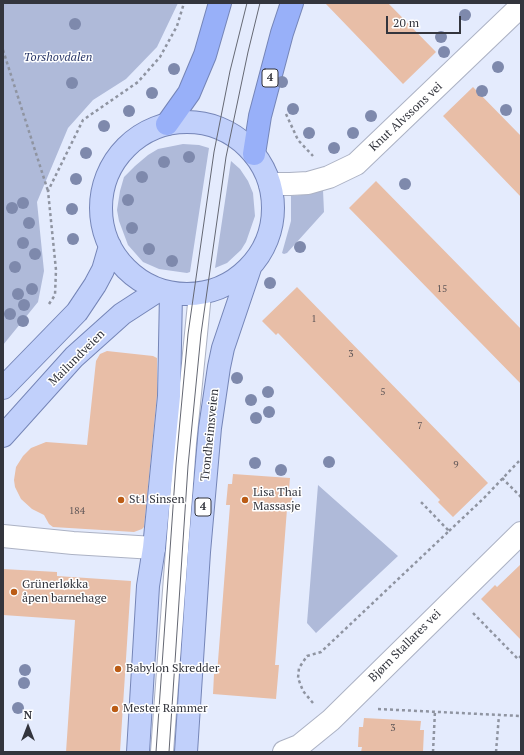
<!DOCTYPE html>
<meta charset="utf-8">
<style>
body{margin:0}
#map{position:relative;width:524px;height:755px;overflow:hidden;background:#e4ebfd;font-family:"PT Serif",serif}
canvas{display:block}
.frame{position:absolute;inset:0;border:4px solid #33353d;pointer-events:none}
.north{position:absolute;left:8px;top:707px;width:40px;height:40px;-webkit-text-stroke:3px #fff;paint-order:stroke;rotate:0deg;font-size:11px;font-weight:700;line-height:16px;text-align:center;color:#33353d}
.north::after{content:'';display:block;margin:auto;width:14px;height:18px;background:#33353d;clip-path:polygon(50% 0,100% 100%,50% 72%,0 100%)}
.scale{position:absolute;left:386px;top:16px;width:75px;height:18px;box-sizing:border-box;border:2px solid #33353d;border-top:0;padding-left:5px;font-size:12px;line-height:14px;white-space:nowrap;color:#33353d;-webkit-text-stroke:3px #fff;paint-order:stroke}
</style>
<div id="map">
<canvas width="524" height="755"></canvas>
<div class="frame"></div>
<div class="north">N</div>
<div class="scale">20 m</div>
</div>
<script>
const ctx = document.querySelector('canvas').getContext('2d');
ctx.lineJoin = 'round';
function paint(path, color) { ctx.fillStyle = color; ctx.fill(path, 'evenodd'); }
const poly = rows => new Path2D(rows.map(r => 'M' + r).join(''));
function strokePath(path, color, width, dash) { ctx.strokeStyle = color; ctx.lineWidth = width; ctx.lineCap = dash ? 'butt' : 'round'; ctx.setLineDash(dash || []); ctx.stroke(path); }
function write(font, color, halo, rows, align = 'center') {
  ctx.font = font + ' "PT Serif",serif'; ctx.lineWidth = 3; ctx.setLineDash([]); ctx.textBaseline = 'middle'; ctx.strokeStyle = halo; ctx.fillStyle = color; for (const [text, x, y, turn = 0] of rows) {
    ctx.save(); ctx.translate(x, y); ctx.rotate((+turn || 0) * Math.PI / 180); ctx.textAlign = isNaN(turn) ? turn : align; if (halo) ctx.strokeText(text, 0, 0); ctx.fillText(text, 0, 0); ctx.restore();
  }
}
const green = poly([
 [3,3,178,3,157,47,126,79,93,100,68,128,37,202,44,271,38,302,3,345],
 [183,144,199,145,209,148,190,272,187,273,159,269,143,262,128,245,119,221,117,210,120,191,124,177,135,166,148,155,158,149],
 [231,161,240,169,248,181,253,193,255,216,246,242,241,250,227,263,215,268],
 [323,190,324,212,287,253,284,254,282,253,291,221,291,196,311,194],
 [318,485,398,556,316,633,307,623]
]);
const building = poly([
 [325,3,388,3,436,52,403,84],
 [473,87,521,136,521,197,443,116],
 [376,181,521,329,521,384,349,208],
 [297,287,488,483,453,517,438,502,440,500,278,333,276,335,262,321],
 [107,351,153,356,157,358,157,395,144,527,142,529,134,532,53,527,49,524,44,515,32,509,21,499,15,487,14,480,16,467,23,456,31,448,46,442,87,445,96,361,100,354],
 [233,474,290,478,289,489,293,489,291,509,287,509,275,665,279,665,276,699,213,694,214,674,217,674,230,505,226,505,228,484,232,484],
 [521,564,521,640,481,599,495,585,497,587],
 [3,569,57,572,57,576,131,581,120,752,66,752,75,620,3,615],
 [364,718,421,721,420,730,424,730,423,752,361,752,362,747,358,747,359,727,363,727]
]);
const path = poly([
 [3,50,48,191],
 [286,114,298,140,313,156],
 [49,304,55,295,56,270,48,191,83,120,138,82,160,57,177,26,184,3],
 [502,478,521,497],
 [449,531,484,498,521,459],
 [473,613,518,659,521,656],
 [313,703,303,691,298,678,299,668,307,656,321,652,449,531,421,502],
 [378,709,521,716],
 [433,752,435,711],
 [496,752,499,715]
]);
const minor = poly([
 [270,184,290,184,308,183,329,177,356,164,521,6],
 [3,536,73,543,154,548],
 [162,752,185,443,200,294],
 [284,752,299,746,331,720,521,533]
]);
const major = poly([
 '101 208a86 86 0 1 1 172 0a86 86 0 1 1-172 0Z',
 [3,388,77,312,95,285,103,270,110,246],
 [3,436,74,357,122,314,159,290],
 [138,752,148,586,154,548,169,396,171,293],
 [186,752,199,552,210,428,219,367,223,348,250,268]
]);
const highway = poly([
 [167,124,189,93,205,55,220,3],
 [254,154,260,116,282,33,292,3]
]);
const tram = poly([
 [156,752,176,464,188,334,214,152,230,71,247,3],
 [169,752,188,466,201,334,226,157,248,52,260,3]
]);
const trees = [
 [465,15],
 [75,24],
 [441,37],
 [444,52],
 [498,67],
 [174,69],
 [282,82],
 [72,83],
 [482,91],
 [152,93],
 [293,109],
 [506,110],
 [129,111],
 [371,116],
 [104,126],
 [309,133],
 [353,133],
 [334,148],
 [86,153],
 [189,157],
 [164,162],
 [142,177],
 [76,179],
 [405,184],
 [128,200],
 [23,203],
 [12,208],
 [72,209],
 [29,223],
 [132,228],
 [73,239],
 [23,243],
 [300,247],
 [149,249],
 [35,254],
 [172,261],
 [15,267],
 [270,283],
 [32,289],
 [18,294],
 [24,305],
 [10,314],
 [23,321],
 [237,378],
 [268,392],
 [251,400],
 [269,412],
 [256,418],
 [329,462],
 [255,463],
 [281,470],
 [25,670],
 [24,683],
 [18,708]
];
const markers = [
 [121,500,4,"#bb5c15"],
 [245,500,4,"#bb5c15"],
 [14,592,4,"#bb5c15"],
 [118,669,4,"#bb5c15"],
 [115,709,4,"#bb5c15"]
];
const numberNames = [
 ["15",442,289],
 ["1",314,319],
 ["3",351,354],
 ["5",383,392],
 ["7",420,426],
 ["9",456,465],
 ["184",77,511],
 ["3",393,728]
];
const shields = [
 [270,78,16],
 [203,507,16]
];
const shieldNames = [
 ["4",270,78],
 ["4",203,507]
];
const parkNames = [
 ["Torshovdalen",58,58]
];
const streetNames = [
 ["Knut Alvssons vei",406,117,-43],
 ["Mailundveien",77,358,-45],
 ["Trondheimsveien",210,435,-84],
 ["Bjørn Stallares vei",405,646,-45]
];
const poiNames = [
 ["Lisa Thai",253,493],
 ["Massasje",253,507],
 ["St1 Sinsen",129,500],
 ["Grünerløkka",22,585],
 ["åpen barnehage",22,599],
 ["Babylon Skredder",126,669],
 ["Mester Rammer",123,709]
];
paint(green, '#afbad9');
paint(building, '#e8bea7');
strokePath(minor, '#acb2c4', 24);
strokePath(major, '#7585b7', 24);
strokePath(highway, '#7585b7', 24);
strokePath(path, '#8f94a1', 2.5, [3, 3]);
strokePath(minor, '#fff', 22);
strokePath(major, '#c1d0fb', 22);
strokePath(highway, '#98b0f9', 22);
strokePath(tram, '#656873', 1);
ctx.fillStyle = '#7e89ac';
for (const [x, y] of trees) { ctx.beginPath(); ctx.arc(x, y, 6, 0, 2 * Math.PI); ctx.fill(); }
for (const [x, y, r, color] of markers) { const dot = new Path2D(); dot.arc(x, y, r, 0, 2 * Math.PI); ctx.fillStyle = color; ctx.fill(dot); strokePath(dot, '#fff', 1.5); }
write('10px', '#605758', null, numberNames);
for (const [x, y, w] of shields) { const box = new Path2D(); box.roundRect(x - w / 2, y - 9, w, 18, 3); ctx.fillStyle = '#fff'; ctx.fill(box); strokePath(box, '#33353d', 1); }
write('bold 11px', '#33353d', null, shieldNames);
write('italic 12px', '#2a3869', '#fff', parkNames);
write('12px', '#33353d', '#fff', streetNames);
write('12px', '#33353d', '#fff', poiNames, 'left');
</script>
